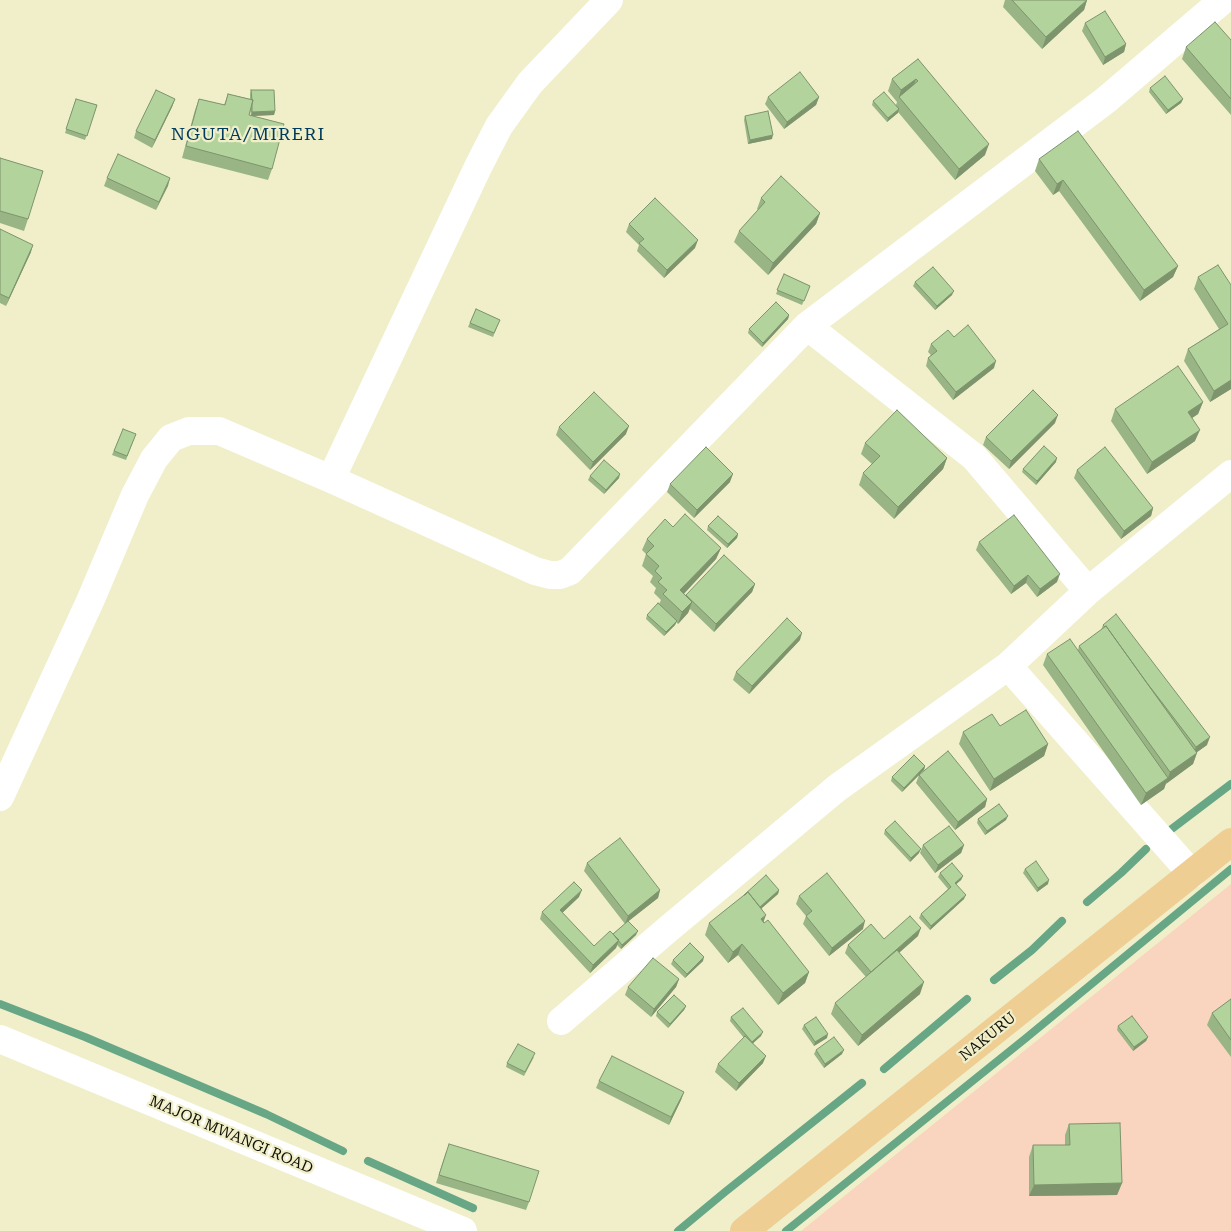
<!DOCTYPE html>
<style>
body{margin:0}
canvas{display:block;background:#f0efca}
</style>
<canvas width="1231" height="1231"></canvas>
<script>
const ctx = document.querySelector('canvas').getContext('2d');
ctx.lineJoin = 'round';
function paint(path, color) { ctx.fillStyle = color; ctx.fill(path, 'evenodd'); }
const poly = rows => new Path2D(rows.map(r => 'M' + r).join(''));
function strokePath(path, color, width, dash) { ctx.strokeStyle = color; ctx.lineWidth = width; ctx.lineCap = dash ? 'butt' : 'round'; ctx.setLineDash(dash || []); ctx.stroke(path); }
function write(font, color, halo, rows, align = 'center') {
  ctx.font = font + ' "Roboto Serif",serif'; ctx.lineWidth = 4.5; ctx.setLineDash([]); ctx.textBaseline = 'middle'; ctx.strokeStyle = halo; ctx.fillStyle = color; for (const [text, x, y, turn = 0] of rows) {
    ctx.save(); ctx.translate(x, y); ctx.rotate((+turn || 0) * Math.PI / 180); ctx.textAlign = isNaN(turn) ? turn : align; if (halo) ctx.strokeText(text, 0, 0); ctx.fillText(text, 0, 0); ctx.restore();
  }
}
const green = poly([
 [1231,884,1231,1231,801,1231]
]);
const stream = poly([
 [1169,831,1231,784],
 [1087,902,1121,873,1146,849],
 [994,980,1032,950,1062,921],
 [0,1004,85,1037,266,1114,343,1151],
 [884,1069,967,999],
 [368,1161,473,1208],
 [678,1231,725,1192,862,1083],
 [786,1231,1026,1038,1231,869]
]);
const minor = poly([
 [807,326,974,457,1088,591,1231,474],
 [331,479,478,167,499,126,530,83,609,0],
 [1008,666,1192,874],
 [0,797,91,599,135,495,154,459,171,438,189,431,219,431,331,479,535,571,550,575,560,575,570,571,807,326,1106,100,1223,0],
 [561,1021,667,930,837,788,1008,666,1088,591],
 [0,1039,463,1231]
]);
const major = poly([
 [744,1231,1231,842]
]);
const wall = poly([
 [1005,0,1087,0,1084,10,1042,49,1003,7],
 [1085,23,1126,44,1124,52,1103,65,1082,31],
 [1231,40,1231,115,1182,59,1186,47],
 [918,59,985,155,955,180,898,112,887,122,872,105,873,101,896,105,897,102,888,91,892,79],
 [1150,88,1183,99,1181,103,1166,114,1149,92],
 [251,90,275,111,274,115,251,116,250,109,249,115,272,169,268,180,182,158,195,110,199,99,224,105,228,94,250,99,250,94],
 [768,97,819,97,816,105,784,129,765,104],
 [76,99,97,105,85,140,65,133],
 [175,99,172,107,152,148,134,138,136,131],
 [745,116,772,139,748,144,744,120],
 [0,158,28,219,24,231,0,223],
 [1039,159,1178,266,1173,277,1140,301,1059,191,1053,195,1035,171],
 [107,178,170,178,156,210,104,186],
 [761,198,820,213,816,224,768,275,734,242,739,231,758,210,757,209],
 [629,224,695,248,664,278,637,251,639,245,626,232],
 [0,229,31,252,6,306,0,303],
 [784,274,810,286,802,305,776,294],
 [1198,277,1231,285,1231,389,1210,402,1184,361,1188,349,1219,329,1194,289],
 [915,282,952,295,935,310,913,286],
 [476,309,500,320,493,337,468,327],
 [789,315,788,319,762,347,748,333,749,329],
 [931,344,994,368,953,400,926,366,928,358,931,355,928,352],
 [1203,402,1198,414,1192,418,1195,441,1147,474,1111,421,1115,409],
 [1055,423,1009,469,983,445,986,437],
 [559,427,626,434,590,470,556,435],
 [123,429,136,434,126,460,112,455],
 [865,443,947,458,943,469,894,519,859,485,863,473,872,464,861,454],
 [1056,462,1036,485,1022,472,1023,469],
 [1077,470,1153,508,1151,516,1121,539,1074,478],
 [590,476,619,478,604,494,588,480],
 [730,482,694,518,667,492,670,484],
 [708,526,738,534,737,538,727,548,707,530],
 [673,527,721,548,716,559,684,594,686,595,755,584,752,592,714,632,690,609,688,613,678,624,676,622,675,625,664,636,646,619,647,615,659,604,661,600,654,593,656,588,650,582,653,576,642,566,646,554,642,550,647,539],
 [979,542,1057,582,1037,597,1026,583,1011,594,976,550],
 [1103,625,1207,745,1197,752,1193,764,1166,783,1164,789,1141,805,1043,665,1047,654,1078,650,1079,646,1101,630],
 [800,640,749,694,733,680,736,672],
 [963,732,1048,744,1044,756,990,791,959,744],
 [925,766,924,770,919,774,987,799,985,807,955,830,916,783,919,775,902,792,891,781,892,777],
 [978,819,1006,820,985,835,977,823],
 [885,830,919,853,910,862,884,834],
 [923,845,964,845,961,853,935,873,920,853],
 [587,863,660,890,658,898,628,921,636,935,621,949,617,945,616,948,590,973,540,919,542,912,579,897,562,913,594,946,613,934,625,924,584,871],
 [1025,869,1048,884,1037,892,1023,873],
 [940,873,963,876,961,880,956,884,964,899,930,930,919,918,921,914,948,889,938,877],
 [779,890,778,894,762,908,764,923,809,972,805,983,778,1005,738,955,728,963,705,935,709,923,744,896,744,895],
 [799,896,863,929,829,956,803,924,806,916,796,904],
 [918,936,899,953,920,994,858,1046,831,1014,835,1003,866,977,845,953,848,945,884,939],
 [673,960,703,961,685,978,671,964],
 [679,979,676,987,651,1017,625,995,628,987],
 [1231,999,1231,1057,1207,1025,1212,1013],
 [686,1006,684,1010,668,1028,656,1016,657,1012],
 [731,1017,761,1036,753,1043,763,1063,736,1091,715,1072,718,1064,744,1038,730,1021],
 [804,1025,827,1038,814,1046,802,1029],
 [1118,1026,1148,1037,1146,1041,1133,1051,1117,1030],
 [816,1050,842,1054,824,1068,814,1054],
 [534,1057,524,1076,506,1067,507,1063],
 [599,1081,684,1092,681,1100,669,1125,596,1088],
 [1069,1124,1122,1183,1117,1195,1029,1196,1029,1157,1033,1145,1065,1145,1065,1135],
 [446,1152,529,1202,526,1210,436,1183]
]);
const shadedWall = poly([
 [1087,0,1084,10,1042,49,1046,37],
 [1126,44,1124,52,1103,65,1105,57],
 [916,79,912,90,899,97,901,90],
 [819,97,816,105,784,129,787,122],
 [175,99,172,107,152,148,155,140],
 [1183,99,1181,103,1166,114,1168,110],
 [899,109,898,113,887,122,888,118],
 [275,111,274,115,251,116,252,112],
 [773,135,772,139,748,144,750,140],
 [989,144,985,155,955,180,959,169],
 [170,178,168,186,156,210,159,202],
 [1063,180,1059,191,1053,195,1057,184],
 [820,213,816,224,768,275,773,263],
 [698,240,695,248,664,278,667,270],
 [33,245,31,252,6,306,9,298],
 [1178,266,1173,277,1140,301,1144,290],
 [954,291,952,295,935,310,937,306],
 [789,315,788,319,762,347,763,343],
 [996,361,994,368,953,400,956,392],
 [1231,380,1231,389,1210,402,1214,391],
 [1203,402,1198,414,1183,424,1188,412],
 [1058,415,1055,423,1009,469,1011,461],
 [629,426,626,434,590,470,593,462],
 [1200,430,1195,441,1147,474,1152,462],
 [947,458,943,469,894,519,898,507],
 [1057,458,1056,462,1036,485,1037,481],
 [620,474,619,478,604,494,606,490],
 [733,474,730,482,694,518,697,510],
 [1153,508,1151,516,1121,539,1124,531],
 [738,534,737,538,727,548,728,544],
 [721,548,716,559,676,602,680,590],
 [1060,574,1057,582,1037,597,1040,589],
 [1028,575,1026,583,1011,594,1014,586],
 [755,584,752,592,714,632,716,624],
 [692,602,688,613,678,624,682,612],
 [677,621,675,625,664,636,666,632],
 [802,633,800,640,749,694,752,686],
 [1210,737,1207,745,1193,755,1196,747],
 [1048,744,1044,756,990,791,994,779],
 [1197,753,1193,764,1166,784,1170,772],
 [925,766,924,770,902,792,904,788],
 [1168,778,1164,789,1141,805,1146,793],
 [987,799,985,807,955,830,958,822],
 [1008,816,1006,820,985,835,987,831],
 [964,845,961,853,935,873,938,865],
 [921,849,919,853,910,862,911,858],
 [963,876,961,880,953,887,955,883],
 [1049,880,1048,884,1037,892,1038,888],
 [582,890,579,897,557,918,560,910],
 [660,890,658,898,625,924,628,916],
 [779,890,778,894,756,913,758,909],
 [966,895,964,899,930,930,931,926],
 [766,915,762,926,761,919],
 [865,921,863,929,829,956,832,948],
 [921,928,918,936,868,980,871,972],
 [638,931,636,935,621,949,622,945],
 [619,940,616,948,590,973,593,965],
 [742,944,738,955,728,963,733,952],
 [704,957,703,961,685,978,687,974],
 [809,972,805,983,778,1005,783,993],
 [679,979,676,987,651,1017,654,1009],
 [924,982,920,994,858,1046,862,1035],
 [686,1006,684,1010,668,1028,670,1024],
 [763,1032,761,1036,750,1046,752,1042],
 [828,1034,827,1038,814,1046,815,1042],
 [1148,1037,1146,1041,1133,1051,1134,1047],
 [844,1050,842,1054,824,1068,825,1064],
 [766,1056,763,1063,736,1091,739,1083],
 [684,1092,681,1100,669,1125,671,1117],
 [1122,1183,1117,1195,1029,1196,1034,1185]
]);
const building = poly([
 [1012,0,1087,0,1046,37,1012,0],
 [1105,11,1126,44,1105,57,1085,23,1105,11],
 [1215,22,1231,40,1231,99,1186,47,1215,22],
 [918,59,989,144,959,169,899,97,918,81,916,79,901,90,892,79,918,59],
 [800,72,819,97,787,122,768,97,800,72],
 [1165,76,1183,99,1168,110,1150,88,1165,76],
 [156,90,175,99,155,140,136,131,156,90],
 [251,90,274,90,275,111,252,112,252,104,253,100,252,100,251,90],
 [884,92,899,109,888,118,873,101,884,92],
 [228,94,253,100,249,115,284,124,272,169,186,146,199,99,225,105,228,94],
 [76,99,97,105,87,136,66,129,76,99],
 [768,111,773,135,750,140,745,116,768,111],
 [1078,131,1178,266,1144,290,1063,180,1057,184,1039,159,1078,131],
 [118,154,170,178,159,202,107,178,118,154],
 [0,158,43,171,28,219,0,211,0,158],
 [781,176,820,213,773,263,739,231,765,202,761,198,781,176],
 [655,198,698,240,667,270,639,243,644,239,629,224,655,198],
 [0,229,33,245,9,298,0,294,0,229],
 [1218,265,1231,285,1231,380,1214,391,1188,349,1228,324,1198,277,1218,265],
 [933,267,954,291,937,306,915,282,933,267],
 [784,274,810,286,804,301,777,290,784,274],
 [776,302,789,315,763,343,749,329,776,302],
 [476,309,500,320,494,333,470,323,476,309],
 [968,325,996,361,956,392,928,358,937,351,931,344,948,330,954,337,968,325],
 [1178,366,1203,402,1188,412,1200,430,1152,462,1115,409,1178,366],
 [1033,390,1058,415,1011,461,986,437,1033,390],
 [594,392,629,426,593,462,559,427,594,392],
 [897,410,947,458,898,507,863,473,880,456,865,443,897,410],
 [123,429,136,434,127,456,114,451,123,429],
 [1044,446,1057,458,1037,481,1023,469,1044,446],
 [706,447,733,474,697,510,670,484,706,447],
 [1105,447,1153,508,1124,531,1077,470,1105,447],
 [604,460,620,474,606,490,590,476,604,460],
 [685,514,721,548,680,590,692,602,682,612,663,594,667,590,658,582,662,578,655,571,659,566,646,554,654,546,647,539,665,519,673,527,685,514],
 [1014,515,1060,574,1040,589,1028,575,1014,586,979,542,1014,515],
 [718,516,738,534,728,544,708,526,718,516],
 [724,555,755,584,716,624,686,595,724,555],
 [658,603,677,621,666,632,647,615,658,603],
 [1116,614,1210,737,1196,747,1147,683,1106,626,1105,627,1103,625,1116,614],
 [787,618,802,633,752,686,736,672,787,618],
 [1106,626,1197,753,1170,772,1079,646,1106,626],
 [1070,639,1168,778,1146,793,1047,654,1070,639],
 [1026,710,1048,744,994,779,963,732,992,714,1000,726,1026,710],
 [948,751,987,799,958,822,919,775,948,751],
 [914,755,925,766,904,788,892,777,914,755],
 [999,804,1008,816,987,831,978,819,999,804],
 [895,821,921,849,911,858,885,830,895,821],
 [949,826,964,845,938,865,923,845,949,826],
 [620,838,660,890,628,916,587,863,620,838],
 [1036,861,1049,880,1038,888,1025,869,1036,861],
 [952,863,963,876,955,883,966,895,931,926,921,914,951,887,940,873,952,863],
 [827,873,865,921,832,948,806,916,812,911,799,896,827,873],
 [766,875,779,890,760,907,748,892,745,895,744,895,766,875],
 [574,882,582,890,560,910,594,946,610,931,619,940,593,965,542,912,574,882],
 [748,892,766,915,761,919,764,923,768,920,809,972,783,993,742,944,733,952,709,923,748,892],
 [910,916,921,928,871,972,848,945,871,924,884,939,910,916],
 [628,921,638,931,622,945,613,934,628,921],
 [690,943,704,957,687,974,673,960,690,943],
 [897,950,924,982,862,1035,835,1003,897,950],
 [653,958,679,979,654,1009,628,987,653,958],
 [674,995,686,1006,670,1024,657,1012,674,995],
 [1231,999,1231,1040,1212,1013,1231,999],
 [743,1008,763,1032,752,1042,731,1017,743,1008],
 [1132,1016,1148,1037,1134,1047,1118,1026,1132,1016],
 [816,1017,828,1034,815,1042,804,1025,816,1017],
 [745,1036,766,1056,739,1083,718,1064,745,1036],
 [834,1037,844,1050,825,1064,816,1050,834,1037],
 [518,1044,535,1053,525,1072,507,1063,518,1044],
 [612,1056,684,1092,671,1117,599,1081,612,1056],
 [1120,1123,1122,1183,1034,1185,1033,1145,1070,1145,1069,1124,1120,1123],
 [449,1144,539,1171,529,1202,439,1175,449,1144]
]);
const streetNames = [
 ["NAKURU",988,1037,-39],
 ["MAJOR MWANGI ROAD",231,1135,23]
];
const quarterNames = [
 ["NGUTA/MIRERI",248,135]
];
paint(green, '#f9d4be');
strokePath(stream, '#68a786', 8);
strokePath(minor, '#fff', 28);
strokePath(major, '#efce94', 28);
paint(wall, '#99b586');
paint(shadedWall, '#7d946d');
paint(building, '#b2d39c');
strokePath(building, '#7d946d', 1);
write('15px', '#111004', '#f0efca', streetNames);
ctx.letterSpacing = '1px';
write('18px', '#003b5c', '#f0efca', quarterNames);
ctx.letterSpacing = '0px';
</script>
